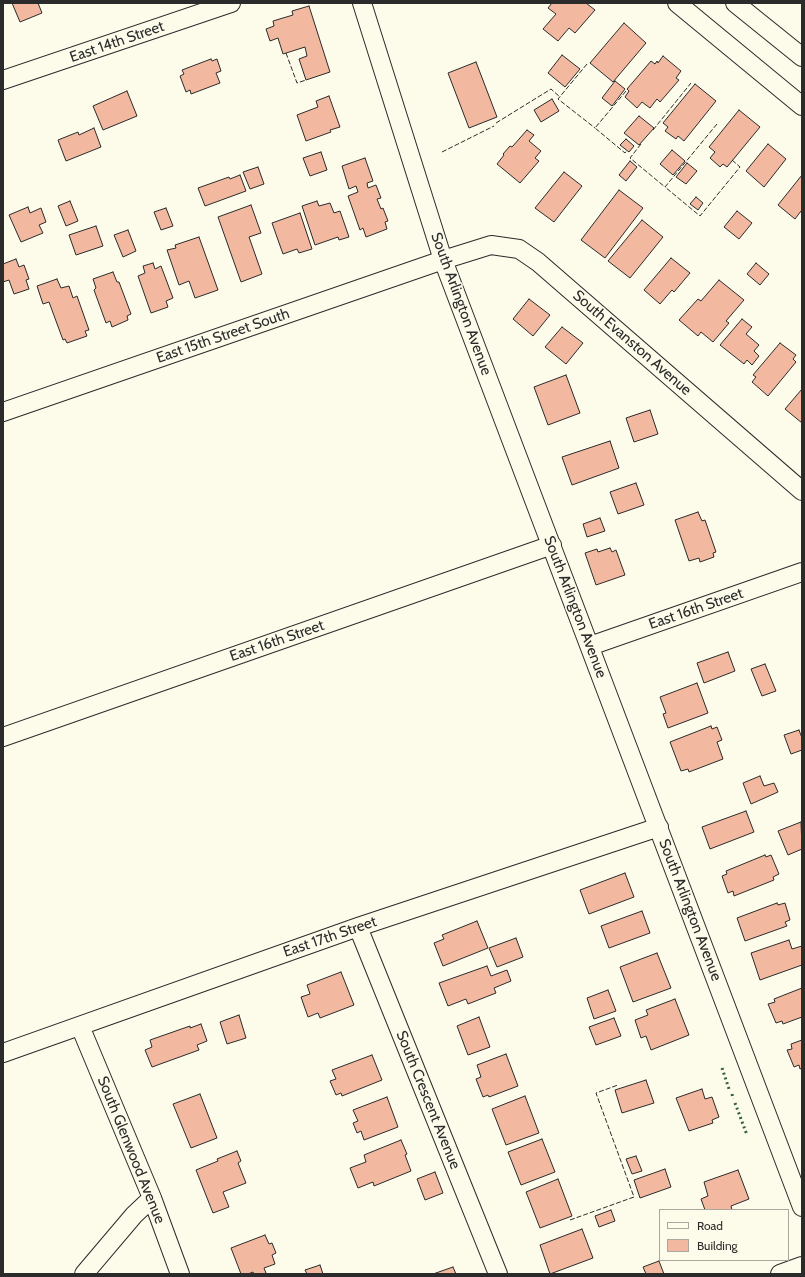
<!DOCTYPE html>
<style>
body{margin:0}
#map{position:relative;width:805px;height:1277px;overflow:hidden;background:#fdfbea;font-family:Cabin,sans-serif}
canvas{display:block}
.frame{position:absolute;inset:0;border:4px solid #2b2b2b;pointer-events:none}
.legend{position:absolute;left:659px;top:1209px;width:130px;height:52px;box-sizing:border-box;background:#fdfbea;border:1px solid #a9a89e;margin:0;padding:5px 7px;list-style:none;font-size:12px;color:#2b2b2b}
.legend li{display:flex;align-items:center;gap:8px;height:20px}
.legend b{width:20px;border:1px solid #a9a89e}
</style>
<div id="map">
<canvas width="805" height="1277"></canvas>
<div class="frame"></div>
<ul class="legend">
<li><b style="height:5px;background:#fdfbea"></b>Road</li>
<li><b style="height:11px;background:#f2b8a0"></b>Building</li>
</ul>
</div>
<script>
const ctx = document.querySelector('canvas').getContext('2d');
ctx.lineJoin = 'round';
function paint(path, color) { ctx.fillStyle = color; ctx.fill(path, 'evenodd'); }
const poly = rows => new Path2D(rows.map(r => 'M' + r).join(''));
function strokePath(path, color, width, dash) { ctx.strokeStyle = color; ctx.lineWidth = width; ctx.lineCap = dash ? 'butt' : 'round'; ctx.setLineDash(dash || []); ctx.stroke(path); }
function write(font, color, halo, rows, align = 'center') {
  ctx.font = font + ' Cabin,sans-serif'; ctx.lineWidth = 3; ctx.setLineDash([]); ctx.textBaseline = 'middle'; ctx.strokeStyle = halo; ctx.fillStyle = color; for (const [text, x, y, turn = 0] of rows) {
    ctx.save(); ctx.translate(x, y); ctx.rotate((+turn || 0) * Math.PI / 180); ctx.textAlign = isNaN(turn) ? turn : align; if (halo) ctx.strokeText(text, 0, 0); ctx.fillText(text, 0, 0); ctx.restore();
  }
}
const building = poly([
 [12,3,38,3,42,13,20,22,12,3],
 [552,3,586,3,595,10,575,33,569,28,558,41,543,29,556,14,548,8,552,3],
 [309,6,330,72,306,80,299,59,307,56,305,47,283,54,278,38,270,41,266,29,274,26,273,21,293,15,292,11,309,6],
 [624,23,646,43,613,82,590,63,624,23],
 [562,55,580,69,565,87,548,73,562,55],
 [663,56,681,71,676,78,679,80,660,102,657,99,650,108,642,102,637,108,625,97,629,91,627,89,651,61,655,64,657,61,658,63,663,56],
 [211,59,212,61,217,59,221,71,216,73,220,83,191,94,190,90,186,92,180,76,184,74,182,70,211,59],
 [476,62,497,117,469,128,448,73,476,62],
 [615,81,625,89,612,106,602,98,615,81],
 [695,84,716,101,684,141,678,136,676,139,665,131,668,127,663,123,695,84],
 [127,91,137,116,103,130,93,106,127,91],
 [329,96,340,127,330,130,331,132,306,141,297,115,318,107,316,101,329,96],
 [552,99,559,111,541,122,534,110,552,99],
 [739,110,760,127,727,167,723,164,720,167,710,158,715,152,709,147,739,110],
 [639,116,654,128,639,145,624,133,639,116],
 [94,128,101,147,66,161,58,140,78,132,79,135,94,128],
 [527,130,534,135,529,141,541,151,535,158,539,161,520,183,497,164,504,155,503,154,510,146,512,147,527,130],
 [626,139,634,146,629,152,620,145,626,139],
 [768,144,786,159,764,187,746,171,768,144],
 [672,150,685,161,673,175,660,164,672,150],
 [321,152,327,170,310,176,303,158,321,152],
 [365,158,373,181,367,183,368,188,376,185,381,198,377,199,381,209,383,208,388,221,385,222,387,229,366,237,363,228,360,230,348,196,358,192,356,186,349,189,342,166,365,158],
 [630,161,637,167,626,181,619,175,630,161],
 [687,163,697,171,686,184,676,177,687,163],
 [258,167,264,184,250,189,243,172,258,167],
 [564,172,582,186,554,222,535,208,564,172],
 [240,175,246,191,205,206,198,188,229,177,230,179,240,175],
 [802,175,802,212,801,211,795,219,778,205,802,175],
 [619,190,643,208,605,258,581,240,619,190],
 [696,197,703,203,698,210,690,204,696,197],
 [70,201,78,221,66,226,58,206,70,201],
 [317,201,319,206,330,203,334,213,340,211,349,237,339,240,338,237,315,245,302,206,317,201],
 [251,205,261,233,249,237,262,274,241,282,218,217,251,205],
 [28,207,30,213,41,208,46,222,39,225,43,233,21,242,9,215,28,207],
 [166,208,173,226,161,230,154,212,166,208],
 [737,211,752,223,739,239,724,227,737,211],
 [300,213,312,249,299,253,297,249,283,254,272,223,300,213],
 [642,220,663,237,630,278,608,261,642,220],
 [96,226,103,246,76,255,69,235,96,226],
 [128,230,136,251,123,257,114,235,128,230],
 [199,237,218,290,195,298,189,281,179,285,167,250,176,248,175,245,199,237],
 [671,258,690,273,674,292,672,290,660,304,644,290,671,258],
 [16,259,19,267,24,265,29,279,26,280,29,289,14,294,9,280,3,282,3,264,16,259],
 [153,263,155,269,161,266,173,298,166,301,168,307,151,313,138,276,145,273,143,266,153,263],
 [756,263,769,274,760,285,747,274,756,263],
 [113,272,117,282,119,282,131,314,127,316,128,320,112,327,110,321,106,323,94,290,96,288,93,279,113,272],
 [57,279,61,288,69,286,73,298,77,296,89,330,85,331,87,336,67,343,65,339,63,340,49,302,43,304,37,286,57,279],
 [719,280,744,300,726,321,729,323,713,342,701,332,698,336,679,320,698,299,701,301,719,280],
 [529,299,550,315,533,336,513,319,529,299],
 [742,319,752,327,746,334,759,345,754,351,759,356,752,365,747,360,744,364,720,345,742,319],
 [562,327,583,343,566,364,545,347,562,327],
 [780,343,796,355,793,359,796,362,768,396,752,382,756,377,753,375,780,343],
 [566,375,580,413,548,425,534,387,566,375],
 [802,389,802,423,785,409,802,389],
 [650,410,658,434,634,442,626,418,650,410],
 [610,441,619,468,572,485,562,457,610,441],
 [636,483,644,505,618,514,610,492,636,483],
 [698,512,702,521,705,520,716,552,713,553,714,557,700,562,699,558,689,561,675,520,698,512],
 [600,518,605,531,587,537,583,524,600,518],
 [610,548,612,552,616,550,625,575,596,585,585,553,597,549,598,552,610,548],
 [728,652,735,671,704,683,697,663,728,652],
 [765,664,776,691,762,696,751,669,765,664],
 [697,683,708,713,668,728,663,714,666,713,660,697,697,683],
 [711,726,712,729,717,727,722,740,717,742,723,759,689,772,688,769,681,771,670,742,711,726],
 [799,730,802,738,802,750,791,754,784,735,799,730],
 [760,776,764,786,774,783,778,792,751,804,743,783,760,776],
 [746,811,754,832,710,849,702,827,746,811],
 [801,822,802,849,788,855,778,831,801,822],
 [765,855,766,857,771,855,779,874,773,877,774,880,734,896,733,891,728,893,722,876,727,874,726,871,765,855],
 [625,873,634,897,589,914,580,890,625,873],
 [777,903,778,905,785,903,790,920,785,922,787,926,745,941,737,918,777,903],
 [642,911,650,933,609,948,601,926,642,911],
 [477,921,488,948,443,966,434,943,444,939,442,935,477,921],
 [516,938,523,957,497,967,489,948,516,938],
 [789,940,792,949,802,946,802,965,760,980,751,953,789,940],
 [657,953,671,988,633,1002,620,967,657,953],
 [487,966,491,976,507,970,511,981,494,988,496,993,468,1004,466,999,448,1006,439,983,487,966],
 [341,972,354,1005,320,1018,318,1013,308,1017,301,997,310,994,307,985,341,972],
 [802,988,802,1017,783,1024,782,1021,776,1023,768,1004,775,1002,774,999,802,988],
 [608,990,616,1011,594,1019,587,998,608,990],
 [675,999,689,1035,651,1050,646,1036,641,1038,635,1020,648,1015,646,1010,675,999],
 [239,1015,246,1038,227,1044,220,1022,239,1015],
 [479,1017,490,1047,468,1055,457,1026,479,1017],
 [614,1018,621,1036,596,1045,589,1027,614,1018],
 [201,1024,207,1041,197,1045,199,1050,152,1067,145,1050,152,1047,150,1040,190,1026,190,1028,201,1024],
 [802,1040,802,1068,800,1069,799,1065,794,1067,787,1050,792,1049,791,1044,802,1040],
 [506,1054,518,1086,489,1097,488,1095,483,1097,476,1079,481,1077,477,1065,506,1054],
 [372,1055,382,1080,342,1096,341,1093,336,1095,330,1081,336,1079,332,1070,372,1055],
 [646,1080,654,1103,622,1113,615,1090,646,1080],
 [702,1089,705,1099,712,1097,719,1117,712,1120,713,1123,689,1131,676,1098,702,1089],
 [200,1094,217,1138,191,1148,173,1104,200,1094],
 [525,1096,539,1133,506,1145,492,1109,525,1096],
 [387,1097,398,1127,364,1140,361,1131,357,1133,353,1123,358,1121,353,1110,387,1097],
 [542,1139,555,1172,521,1185,508,1152,542,1139],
 [401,1140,407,1154,405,1155,411,1171,374,1186,373,1182,358,1188,350,1168,366,1162,364,1155,401,1140],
 [237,1151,241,1161,238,1163,246,1183,223,1192,229,1207,213,1213,196,1170,218,1161,217,1159,237,1151],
 [636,1156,642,1171,632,1174,626,1159,636,1156],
 [665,1169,671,1187,640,1198,634,1180,665,1169],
 [738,1170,749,1199,731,1206,732,1210,705,1210,701,1199,708,1196,704,1182,738,1170],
 [435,1172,443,1193,425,1200,417,1179,435,1172],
 [558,1179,572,1216,540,1228,526,1192,558,1179],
 [611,1210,615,1221,599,1227,595,1216,611,1210],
 [582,1229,593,1258,550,1274,540,1245,582,1229],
 [265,1235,269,1244,272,1243,276,1253,272,1255,275,1264,264,1268,266,1273,263,1274,254,1274,253,1272,248,1274,241,1274,231,1248,265,1235],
 [659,1261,664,1274,646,1274,643,1267,659,1261],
 [320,1265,323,1274,307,1274,305,1270,320,1265],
 [453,1267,456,1274,433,1274,453,1267]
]);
const street = poly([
 [362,3,443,260,802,1207],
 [677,3,802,106],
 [735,3,802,57],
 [3,80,231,3],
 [3,412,443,260,491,245,519,249,538,262,802,491],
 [590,646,802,572],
 [3,737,552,545],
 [358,927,498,1274],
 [80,1026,152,1198,180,1274],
 [3,1053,358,927,659,827],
 [84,1274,134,1215,152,1198],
 [780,1274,802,1266]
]);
const hedge = poly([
 [722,1068,729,1089],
 [732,1094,733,1099],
 [735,1103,747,1135]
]);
const fence = poly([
 [286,53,297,83,306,80],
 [587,64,558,99,595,128],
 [626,91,595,128,625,153,627,150],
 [496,123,551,89,560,97],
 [717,124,665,187,700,216,740,167,732,160],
 [653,130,691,83],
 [641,144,630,158,665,187],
 [442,152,494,126],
 [570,1220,634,1197,596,1093,618,1085]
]);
const streetNames = [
 ["East 14th Street",117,42,-19],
 ["South Arlington Avenue",461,304,70],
 ["East 15th Street South",223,336,-19],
 ["South Evanston Avenue",632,343,41],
 ["South Arlington Avenue",575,607,69],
 ["East 16th Street",696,609,-19],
 ["East 16th Street",277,641,-19],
 ["South Arlington Avenue",690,910,69],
 ["East 17th Street",330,937,-19],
 ["South Crescent Avenue",428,1100,68],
 ["South Glenwood Avenue",131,1150,68]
];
paint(building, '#f2b8a0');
strokePath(building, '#2b2b2b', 1);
strokePath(street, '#2b2b2b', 20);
strokePath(street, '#fdfbea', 18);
strokePath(hedge, '#34623c', 3, [2, 3]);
strokePath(fence, '#2b2b2b', 1, [5, 2]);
write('15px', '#2b2b2b', '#fdfbea', streetNames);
</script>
